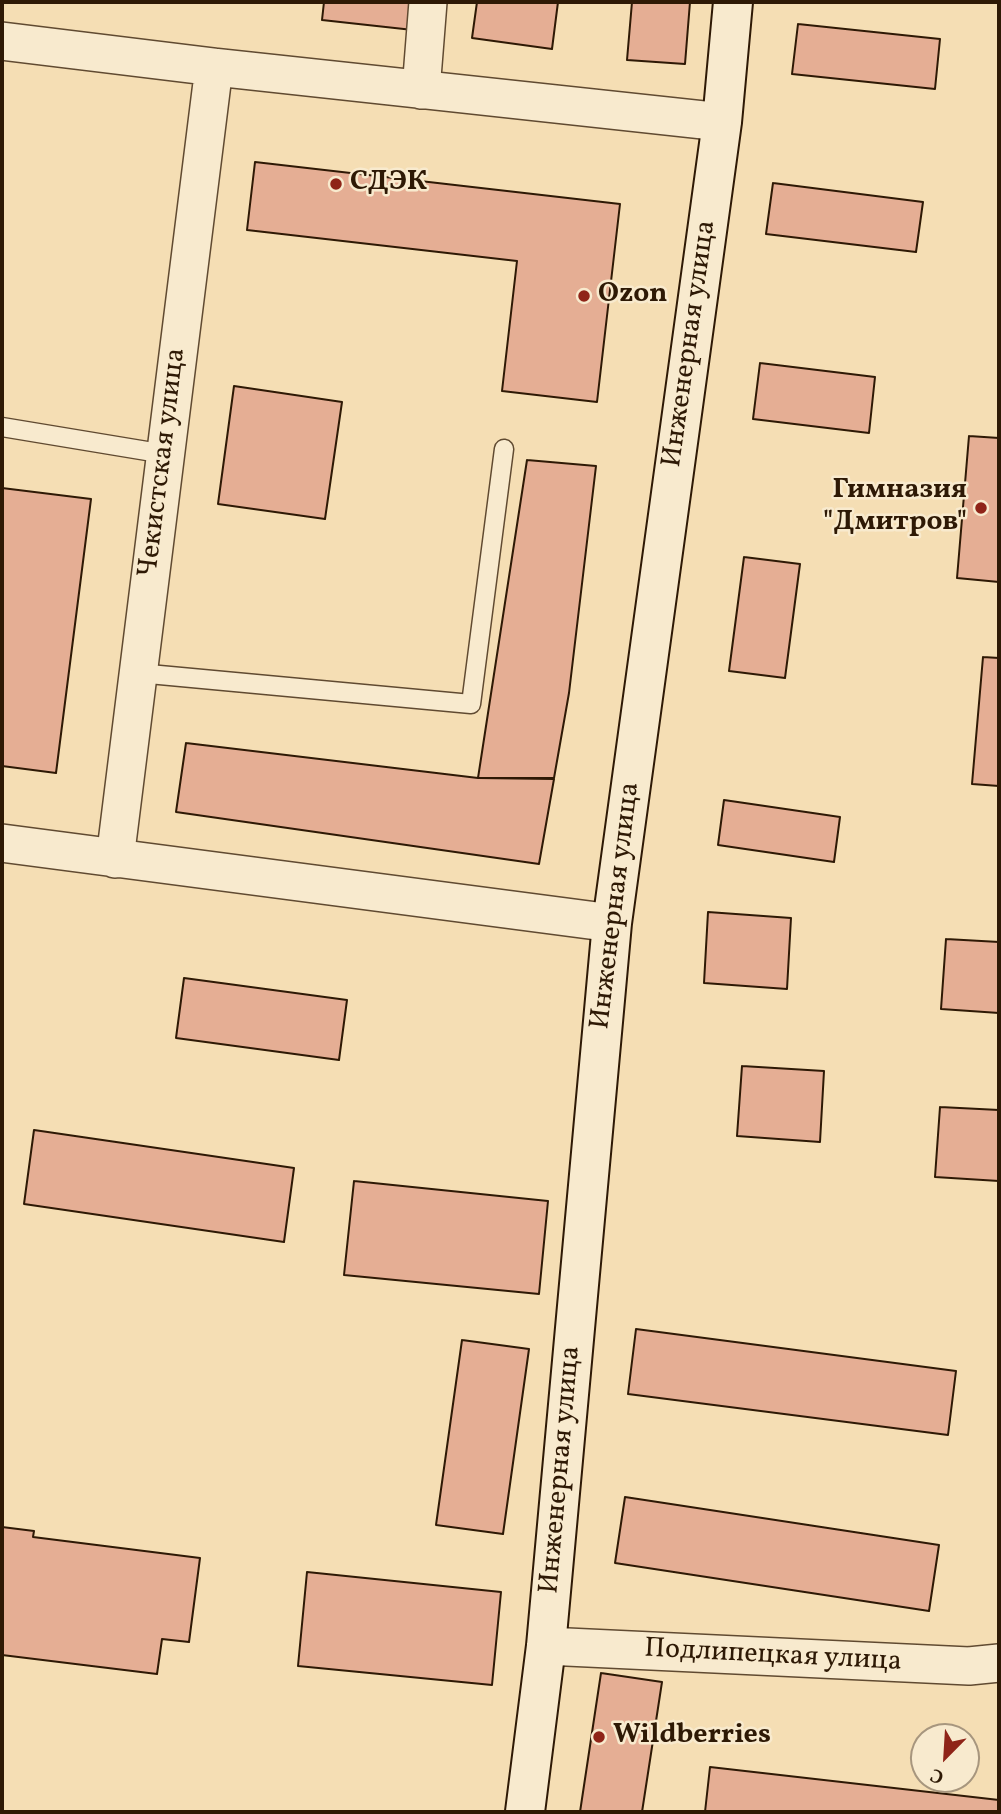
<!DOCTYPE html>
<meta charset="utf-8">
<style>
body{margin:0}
#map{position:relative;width:1001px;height:1814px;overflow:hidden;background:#f5deb4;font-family:Vollkorn,serif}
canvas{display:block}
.frame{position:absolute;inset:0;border:4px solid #2e1905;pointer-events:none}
.north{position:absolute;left:910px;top:1723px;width:70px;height:70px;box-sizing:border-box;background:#f8eace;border:2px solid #a7967e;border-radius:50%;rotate:204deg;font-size:19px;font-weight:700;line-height:28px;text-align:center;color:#2e1905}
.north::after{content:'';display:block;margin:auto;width:24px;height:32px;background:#8f2418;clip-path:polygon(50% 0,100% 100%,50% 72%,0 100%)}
</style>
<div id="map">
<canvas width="1001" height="1814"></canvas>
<div class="frame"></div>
<div class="north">С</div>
</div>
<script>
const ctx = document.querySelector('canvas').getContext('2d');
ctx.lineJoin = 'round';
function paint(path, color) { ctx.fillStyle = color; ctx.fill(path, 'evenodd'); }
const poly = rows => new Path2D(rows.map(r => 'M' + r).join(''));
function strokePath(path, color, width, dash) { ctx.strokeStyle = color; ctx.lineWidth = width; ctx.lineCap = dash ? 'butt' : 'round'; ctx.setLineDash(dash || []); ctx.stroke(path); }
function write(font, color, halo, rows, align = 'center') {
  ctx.font = font + ' Vollkorn,serif'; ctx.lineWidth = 5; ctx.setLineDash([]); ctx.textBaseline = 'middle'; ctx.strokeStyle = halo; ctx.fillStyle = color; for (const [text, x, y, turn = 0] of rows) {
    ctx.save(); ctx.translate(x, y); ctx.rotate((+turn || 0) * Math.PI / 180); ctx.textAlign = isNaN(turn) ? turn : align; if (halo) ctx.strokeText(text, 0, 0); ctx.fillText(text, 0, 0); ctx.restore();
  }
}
const building = poly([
 [324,2,417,2,413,30,322,20,324,2],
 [477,2,558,2,552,49,472,38,477,2],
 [632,2,690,2,685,64,627,60,632,2],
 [798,24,940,39,935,89,792,74,798,24],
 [255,162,620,204,597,402,502,391,517,261,247,230,255,162],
 [773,183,923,202,916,252,766,234,773,183],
 [760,363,875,377,869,433,753,419,760,363],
 [234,386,342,402,325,519,218,504,234,386],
 [969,436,999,438,999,582,957,578,969,436],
 [527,460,596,466,569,693,554,778,478,778,527,460],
 [2,488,91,499,56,773,2,766,2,488],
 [744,557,800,564,785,678,729,671,744,557],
 [983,657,999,658,999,786,972,784,983,657],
 [186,743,478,778,554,779,539,864,176,812,186,743],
 [724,800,840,817,834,862,718,845,724,800],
 [708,912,791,918,787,989,704,983,708,912],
 [946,939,999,942,999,1013,941,1009,946,939],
 [184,978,347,1000,339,1060,176,1038,184,978],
 [742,1066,824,1071,820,1142,737,1136,742,1066],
 [940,1107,999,1110,999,1181,935,1177,940,1107],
 [34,1130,294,1168,284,1242,24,1204,34,1130],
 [354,1181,548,1201,539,1294,344,1275,354,1181],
 [636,1329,956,1371,948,1435,628,1394,636,1329],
 [462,1340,529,1349,503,1534,436,1525,462,1340],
 [625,1497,939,1545,929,1611,615,1563,625,1497],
 [2,1527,34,1531,33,1537,200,1558,189,1642,162,1639,157,1674,2,1655,2,1527],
 [307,1572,501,1592,492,1685,298,1666,307,1572],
 [601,1673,662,1682,642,1812,580,1812,601,1673],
 [710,1767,999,1800,999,1812,705,1812,710,1767]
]);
const lane = poly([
 [2,427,165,454],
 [138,673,471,704,504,449]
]);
const street = poly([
 [2,41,214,67,722,122],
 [421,90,428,2],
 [2,843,612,923],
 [115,859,214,67],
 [546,1646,969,1666,999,1663]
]);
const secondary = poly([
 [525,1812,546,1646,612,923,722,122,733,2]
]);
const markers = [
 [336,184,7,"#8f2418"],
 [584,296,7,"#8f2418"],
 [981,508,7,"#8f2418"],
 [599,1737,7,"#8f2418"]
];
const poiNames = [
 ["СДЭК",350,184],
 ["Ozon",598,296],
 ["Гимназия",967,492,"right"],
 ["\"Дмитров\"",967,524,"right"],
 ["Wildberries",613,1737]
];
const streetNames = [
 ["Инженерная улица",691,344,-82],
 ["Чекистская улица",164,463,-83],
 ["Инженерная улица",617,906,-83],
 ["Инженерная улица",562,1470,-85],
 ["Подлипецкая улица",773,1657,3]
];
paint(building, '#e5ae94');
strokePath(building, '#2e1905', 2);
strokePath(lane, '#604a31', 21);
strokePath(street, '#604a31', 40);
strokePath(secondary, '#2e1905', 42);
strokePath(lane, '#f8eace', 18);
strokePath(street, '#f8eace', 37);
strokePath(secondary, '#f8eace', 38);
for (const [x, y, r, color] of markers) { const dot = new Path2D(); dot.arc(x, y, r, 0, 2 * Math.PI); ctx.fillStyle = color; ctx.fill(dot); strokePath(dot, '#f8eace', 2.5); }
write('bold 28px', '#2e1905', '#f8eace', poiNames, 'left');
write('28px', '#2e1905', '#f8eace', streetNames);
</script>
